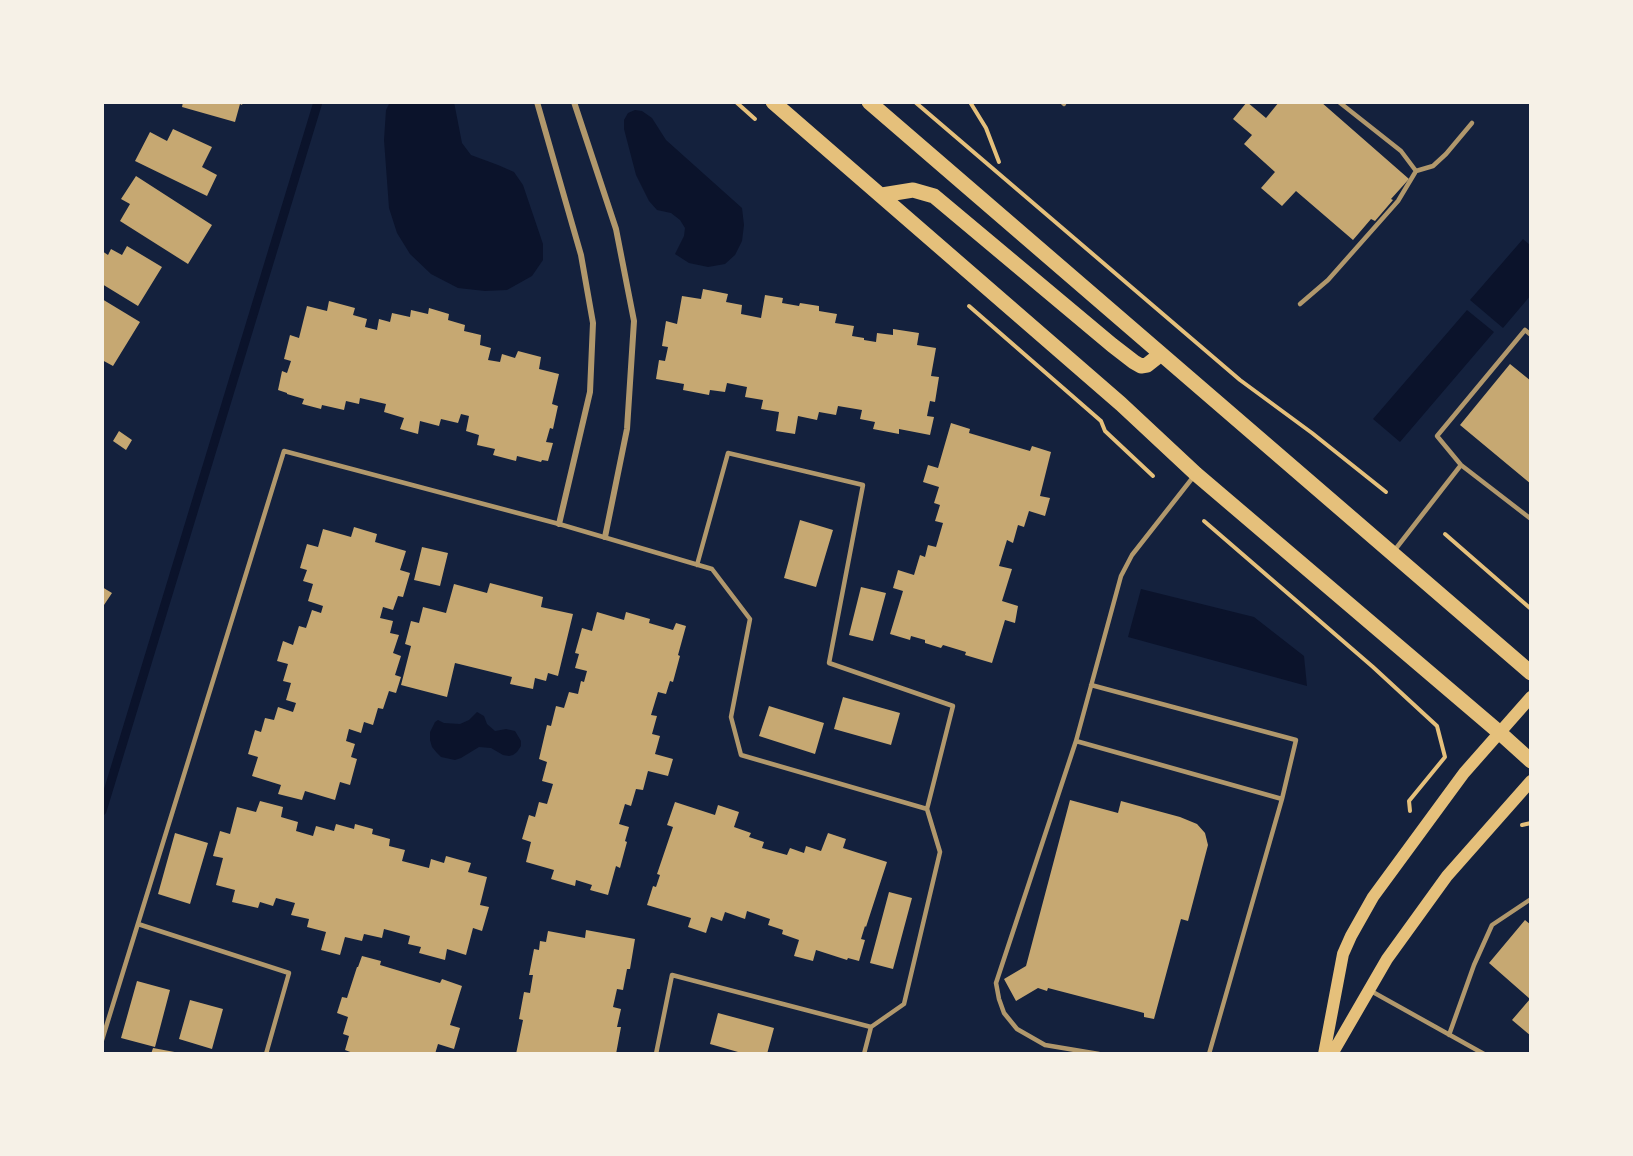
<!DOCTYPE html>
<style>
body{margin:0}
#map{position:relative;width:1633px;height:1156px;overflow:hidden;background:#14213d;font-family:Commissioner,sans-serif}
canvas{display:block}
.frame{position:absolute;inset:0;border:104px solid #f6f1e7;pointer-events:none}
</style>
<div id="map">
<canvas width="1633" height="1156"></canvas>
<div class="frame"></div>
</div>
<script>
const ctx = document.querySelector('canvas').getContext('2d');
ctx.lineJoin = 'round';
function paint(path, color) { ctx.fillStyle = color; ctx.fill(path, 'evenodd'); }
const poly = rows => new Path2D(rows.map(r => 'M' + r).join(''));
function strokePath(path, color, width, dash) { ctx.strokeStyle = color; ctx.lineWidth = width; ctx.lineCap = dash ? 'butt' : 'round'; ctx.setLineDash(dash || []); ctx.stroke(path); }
const water = poly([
 [390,102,454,102,462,143,471,155,498,165,514,172,523,185,543,244,543,260,532,276,507,290,485,291,458,288,431,274,410,254,397,233,389,208,384,140,386,110],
 [635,110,642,111,652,118,666,140,742,208,744,225,742,241,735,255,725,264,708,267,689,263,675,254,684,236,685,228,680,220,671,213,657,210,649,201,636,175,624,129,624,120,628,113],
 [1523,239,1531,246,1531,295,1503,328,1470,300],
 [1467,310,1494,332,1400,442,1373,419],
 [1141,589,1254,617,1304,656,1307,686,1128,637],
 [477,712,484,716,487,724,495,731,506,729,515,731,521,741,521,746,517,752,513,755,509,756,503,755,491,748,479,747,461,758,455,760,441,757,437,753,432,747,430,740,430,732,435,722,438,720,444,723,460,724,469,720]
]);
const stream = poly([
 [102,811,318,102]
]);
const building = poly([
 [183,102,243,102,242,105,240,104,235,122,182,107],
 [1247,102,1266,118,1279,102,1321,102,1409,179,1391,199,1393,200,1375,221,1371,219,1353,240,1296,191,1282,206,1261,188,1275,172,1244,144,1252,135,1233,119],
 [173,129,212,147,202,167,217,175,207,196,135,161,150,132,167,141],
 [136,176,212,225,188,264,120,221,130,204,121,199],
 [127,246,162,267,138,306,102,284,102,251,108,255,111,249,122,255],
 [703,289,728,294,726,302,742,305,741,314,761,318,765,295,783,298,782,303,799,306,800,303,819,306,819,311,837,314,835,323,854,326,852,336,864,338,864,340,876,342,877,333,893,335,893,329,919,333,917,345,936,348,931,376,939,377,935,402,930,401,927,416,934,417,930,435,899,429,899,434,873,429,875,422,860,419,862,410,838,406,836,415,819,412,817,420,798,416,795,434,776,431,779,412,761,409,763,400,745,397,747,387,727,383,725,392,710,390,709,395,683,390,684,384,656,379,659,360,665,361,668,347,662,346,666,321,677,324,682,296,701,299],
 [102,299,140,322,113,366,102,360],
 [329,301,355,308,353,315,367,319,365,327,377,330,379,319,390,322,392,313,410,317,411,310,428,314,429,308,449,314,448,320,465,325,464,331,481,335,480,345,491,348,488,360,500,362,502,354,515,358,518,351,541,357,539,369,559,374,552,404,558,406,553,429,550,428,546,442,553,443,548,461,542,460,541,462,517,456,516,461,493,455,495,449,477,445,479,435,466,431,469,416,461,414,458,423,441,419,439,426,420,421,418,434,400,429,404,418,384,412,386,404,360,398,359,404,346,401,344,410,322,405,321,409,302,404,304,399,287,394,287,393,278,390,282,371,287,373,291,361,284,359,290,335,299,338,307,306,327,311],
 [1510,364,1531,381,1531,484,1460,425],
 [951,423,970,429,969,433,1030,451,1032,446,1051,452,1040,496,1050,498,1045,516,1029,511,1024,527,1018,525,1013,543,1007,540,999,566,1012,569,1002,601,1018,606,1015,623,1005,620,992,663,965,655,966,652,943,645,941,648,925,643,925,640,911,636,910,640,890,634,903,591,893,588,898,570,914,575,920,555,925,557,928,545,936,547,943,523,935,521,940,505,934,503,939,487,923,482,928,465,938,468],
 [119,431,132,440,126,450,113,441],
 [800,520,833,530,816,587,784,578],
 [354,527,377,534,375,542,406,551,400,570,410,573,403,597,398,596,393,610,383,607,380,618,393,621,390,633,399,635,393,653,401,656,395,675,401,677,396,693,389,691,383,709,378,708,373,725,364,722,361,733,349,729,346,741,355,744,351,757,357,759,350,785,340,782,335,800,305,791,302,800,278,794,281,785,252,776,258,757,248,754,255,730,261,732,265,718,274,720,278,707,293,712,296,703,286,700,291,683,283,681,288,664,277,661,283,641,293,645,299,626,306,628,312,610,321,613,323,606,308,601,313,584,303,581,307,570,300,568,307,544,318,547,323,529,351,537],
 [422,547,448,553,440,586,414,580],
 [490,583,543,597,541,607,573,614,558,676,548,673,546,681,535,678,533,689,510,684,512,677,455,663,447,697,401,685,411,646,405,644,411,621,419,623,423,607,446,613,454,584,487,593],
 [102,587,112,593,102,608],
 [861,587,886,593,873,641,849,635],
 [597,612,624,620,626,612,650,619,649,623,673,630,676,623,686,626,678,655,680,656,673,682,670,681,666,694,658,692,651,715,657,716,652,734,660,736,655,754,673,759,668,776,648,771,643,790,636,789,631,806,625,804,619,824,629,827,625,841,627,842,620,868,616,866,608,895,590,890,592,885,576,880,575,886,551,879,554,870,526,862,531,842,522,839,529,815,535,817,539,802,547,804,553,784,542,781,547,762,539,759,547,725,551,726,556,706,564,708,569,692,578,694,581,681,584,682,587,671,575,668,579,654,575,653,582,628,592,631],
 [843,697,900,713,891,745,834,729],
 [769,706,824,723,815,754,759,736],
 [1070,800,1118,813,1121,801,1180,817,1197,824,1205,833,1208,845,1188,921,1181,919,1154,1019,1144,1017,1144,1013,1048,988,1047,991,1038,988,1016,1001,1004,979,1026,966],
 [260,801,283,807,281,817,298,822,296,831,313,836,316,826,334,831,336,824,354,829,355,824,373,829,372,834,390,839,389,846,405,850,402,861,429,868,431,859,444,863,446,856,471,863,468,872,487,877,480,905,489,907,482,931,473,928,466,955,447,949,445,960,419,953,421,947,408,944,410,936,384,929,382,938,364,934,362,941,345,937,340,955,321,950,326,932,307,927,309,919,291,915,295,903,276,898,273,906,260,902,258,908,232,902,235,890,216,885,223,858,213,856,220,831,230,834,237,807,256,812],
 [675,802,715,815,718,805,739,812,734,827,751,833,749,837,764,842,762,848,787,855,790,848,804,853,806,846,821,851,828,833,846,839,843,848,887,862,866,927,865,926,861,939,865,940,859,961,848,958,847,960,816,950,813,961,794,956,799,940,782,934,783,930,768,925,770,919,747,911,745,919,725,912,722,921,711,917,706,933,688,927,691,918,647,905,653,886,656,887,660,875,657,874,673,827,667,825],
 [175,833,208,843,190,904,158,894],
 [889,892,912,898,893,969,870,963],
 [1525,920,1531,925,1531,1036,1512,1020,1530,999,1489,963],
 [586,930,635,939,630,969,627,969,623,990,617,989,613,1007,621,1009,617,1027,621,1027,616,1054,516,1054,523,1020,519,1019,524,992,530,993,533,975,529,975,534,949,539,950,540,941,546,942,548,931,585,938],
 [362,956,381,961,380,965,440,983,442,979,462,986,450,1025,460,1028,454,1049,438,1044,435,1054,353,1054,353,1053,345,1050,349,1036,343,1034,348,1017,337,1013,342,997,347,998,357,967,358,967],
 [137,981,170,990,155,1047,121,1038],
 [190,1000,223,1009,212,1049,179,1039],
 [718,1013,774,1028,767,1054,745,1054,710,1044],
 [153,1048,180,1053,180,1054,151,1054]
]);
const path = poly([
 [736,102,755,119],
 [915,102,1240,380,1312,433,1386,492],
 [970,102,986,128,999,162],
 [969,306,1101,421,1105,431,1153,476],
 [1204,521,1373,667,1437,726,1445,757,1409,801,1410,811],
 [1445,534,1531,609],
 [1522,825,1531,823]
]);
const service = poly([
 [1062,102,1064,104],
 [1416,171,1433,166,1446,154,1472,123],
 [1300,304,1328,280,1398,201,1416,171,1401,151,1339,102],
 [1461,465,1531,519],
 [1194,476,1132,555,1121,576,1076,741,1282,799,1209,1054],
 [1394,551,1461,465,1437,436,1525,330,1531,335],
 [697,565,728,453,863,485,829,663,953,706,927,809,940,852,904,1004,871,1027,864,1054],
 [1091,685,1296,740,1282,799],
 [1076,741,996,983,999,999,1004,1013,1017,1029,1045,1045,1099,1054],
 [138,924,289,973,266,1054],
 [1371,991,1484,1054],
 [1449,1035,1474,965,1492,925,1531,899],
 [102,1040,284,451,559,524,712,569,750,619,731,717,741,755,927,809],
 [656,1054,672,975,871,1027]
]);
const minor = poly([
 [537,102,581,255,593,323,590,392,559,524],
 [574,102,616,229,634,321,627,429,605,537]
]);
const secondary = poly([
 [1324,1054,1343,954,1351,936,1373,897,1464,773,1531,697],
 [1332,1054,1387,959,1447,876,1531,781]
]);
const primary = poly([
 [773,102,1121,404,1196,474,1500,733,1531,761],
 [869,102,1531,673],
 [882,195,913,190,934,196,1112,345,1134,362,1141,366,1147,365,1161,354]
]);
paint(water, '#0b132b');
strokePath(stream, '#0b132b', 9);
paint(building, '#c6a872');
strokePath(path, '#e5c07b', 4);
strokePath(service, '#b1986c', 4.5);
strokePath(minor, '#b1986c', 6);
strokePath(secondary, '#e5c07b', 12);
strokePath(primary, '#e5c07b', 15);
</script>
